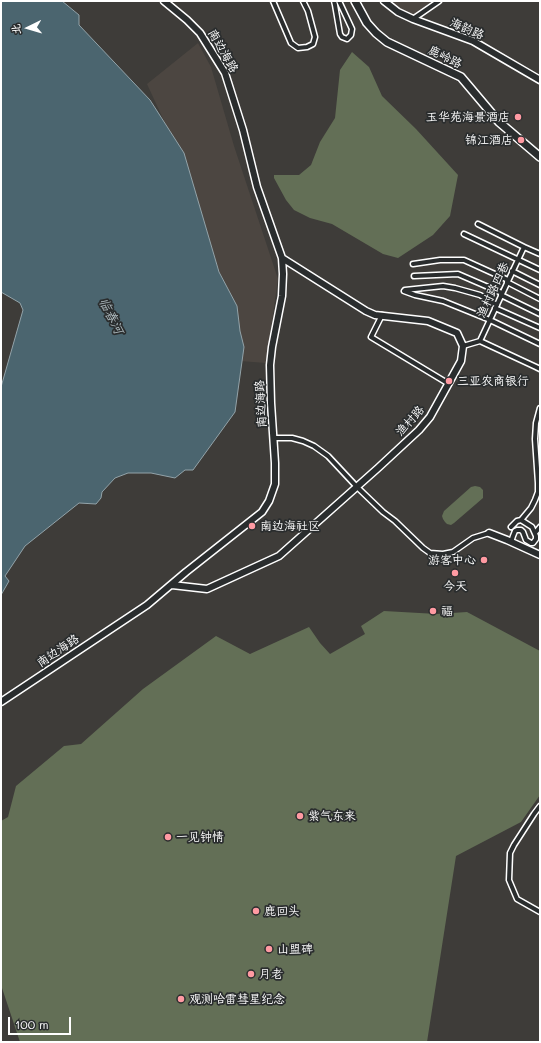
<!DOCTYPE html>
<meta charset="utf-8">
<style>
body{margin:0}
#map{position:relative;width:541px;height:1043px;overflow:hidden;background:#3e3c39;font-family:Mali,"LXGW WenKai TC",sans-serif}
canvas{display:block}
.frame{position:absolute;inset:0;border:2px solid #fff;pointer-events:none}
.north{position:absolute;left:8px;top:8px;width:40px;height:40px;-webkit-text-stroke:3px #2a2d2e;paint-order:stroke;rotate:265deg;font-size:11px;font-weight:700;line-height:16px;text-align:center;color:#fff}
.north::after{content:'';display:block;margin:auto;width:14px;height:18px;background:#fff;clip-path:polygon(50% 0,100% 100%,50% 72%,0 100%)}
.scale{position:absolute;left:8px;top:1017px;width:63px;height:18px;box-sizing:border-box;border:2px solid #fff;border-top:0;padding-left:5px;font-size:12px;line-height:14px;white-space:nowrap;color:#fff;-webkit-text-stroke:3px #2a2d2e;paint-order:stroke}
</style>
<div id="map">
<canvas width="541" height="1043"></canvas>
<div class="frame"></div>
<div class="north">北</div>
<div class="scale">100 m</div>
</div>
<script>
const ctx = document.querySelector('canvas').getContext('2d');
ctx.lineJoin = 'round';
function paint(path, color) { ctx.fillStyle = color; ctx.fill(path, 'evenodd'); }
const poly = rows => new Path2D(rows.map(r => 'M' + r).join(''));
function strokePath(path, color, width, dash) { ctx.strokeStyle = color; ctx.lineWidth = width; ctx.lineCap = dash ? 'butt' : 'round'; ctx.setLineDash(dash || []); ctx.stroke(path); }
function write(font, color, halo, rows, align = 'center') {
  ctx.font = font + ' Mali,"LXGW WenKai TC",sans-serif'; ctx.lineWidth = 3.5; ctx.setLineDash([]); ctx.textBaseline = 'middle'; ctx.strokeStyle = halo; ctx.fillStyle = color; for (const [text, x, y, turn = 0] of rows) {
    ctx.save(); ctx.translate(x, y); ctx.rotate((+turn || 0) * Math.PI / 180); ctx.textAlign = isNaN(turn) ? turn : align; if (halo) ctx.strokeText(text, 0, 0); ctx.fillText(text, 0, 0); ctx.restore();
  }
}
const built = poly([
 [384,1,432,1,413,16,398,11],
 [198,43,211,67,234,146,278,279,266,363,240,361,235,318,183,162,147,84]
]);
const green = poly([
 [352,52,369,67,382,96,416,129,458,175,450,216,433,235,398,258,383,254,332,224,310,218,294,210,286,200,274,178,274,175,299,175,311,165,320,142,335,118,340,70],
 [475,486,480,487,483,490,483,498,454,523,451,525,447,524,445,522,443,519,442,516,444,511,471,487],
 [384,611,437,614,467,612,540,651,540,795,521,822,456,856,427,1042,20,1042,1,985,1,821,8,817,16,786,64,746,81,744,143,689,216,636,250,654,309,627,320,643,330,654,365,634,361,626]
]);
const water = poly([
 [1,1,62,1,79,15,79,25,150,100,184,153,219,272,237,306,240,331,244,347,235,412,193,470,185,470,175,478,151,473,128,473,115,478,102,492,101,498,96,504,79,503,25,546,5,576,9,581,1,595,1,387,23,310,20,303,1,292,1,1]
]);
const street = poly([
 [273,1,291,43,298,48,307,47,313,44,315,37,308,11,303,1],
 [334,1,335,5,340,34,342,37,347,39,351,35,352,29,339,1],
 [413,19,439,1],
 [478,224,524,247],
 [464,234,540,270],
 [413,264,440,260,464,260,508,280],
 [512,271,540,285],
 [414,276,458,274,502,293],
 [507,282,540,299],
 [405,290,443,286,455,288,480,295,497,305],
 [404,291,415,295,443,301,490,320,540,344],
 [501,295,540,314],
 [495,308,540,328],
 [382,315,371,337,449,384],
 [480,341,536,367,540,369],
 [463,346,480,341,524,247,540,254],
 [274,438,292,438,303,441,314,446,328,456,357,487,383,512,395,521,423,548,430,553,443,554,453,552,473,538,489,533],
 [521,520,531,508,535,500,538,492,538,483,535,439,536,423,540,408],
 [535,533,540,527],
 [511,542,513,536,515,531,517,530,521,530,523,532,526,540,531,543,533,543,536,539,536,536,532,527,521,520,517,521,511,527],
 [540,806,534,814,514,845,510,853,509,880,517,899,540,912]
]);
const secondary = poly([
 [384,1,398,12,413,19,473,41,540,80],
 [489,533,507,540,540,555],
 [172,585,207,589,279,556,378,468,419,430,430,417,461,361,463,346,457,333,428,321,375,315,366,311,282,258],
 [1,702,147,605,186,572,262,512,269,501,275,484,275,463,271,403,270,365,272,347,282,296,283,274,282,258,257,187,243,130,225,73,200,33,187,20,164,1]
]);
const primary = poly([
 [355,1,367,23,376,33,387,42,461,77,499,122,540,157]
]);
const markers = [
 [518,117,4,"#ff9aa2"],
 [521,140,4,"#ff9aa2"],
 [449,381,4,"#ff9aa2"],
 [252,526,4,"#ff9aa2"],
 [484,560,4,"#ff9aa2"],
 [455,573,4,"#ff9aa2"],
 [433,611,4,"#ff9aa2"],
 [300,816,4,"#ff9aa2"],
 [168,837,4,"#ff9aa2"],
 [256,911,4,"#ff9aa2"],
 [269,949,4,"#ff9aa2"],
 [251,974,4,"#ff9aa2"],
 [181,999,4,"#ff9aa2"]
];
const streetNames = [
 ["海韵路",467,29,23],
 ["南边海路",223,51,60],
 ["鹿岭路",445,57,26],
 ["渔村路四巷",493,290,-65],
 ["南边海路",261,404,-93],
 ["渔村路",410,421,-48],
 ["南边海路",58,651,-34]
];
const poiNames = [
 ["玉华苑海景酒店",510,117,"right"],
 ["锦江酒店",513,140,"right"],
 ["三亚农商银行",457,381],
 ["南边海社区",260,526],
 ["游客中心",476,560,"right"],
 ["今天",455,586,"center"],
 ["福",441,611],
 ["紫气东来",308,816],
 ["一见钟情",176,837],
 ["鹿回头",264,911],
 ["山盟碑",277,949],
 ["月老",259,974],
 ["观测哈雷彗星纪念",189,999]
];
const waterNames = [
 ["临春河",111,316,64]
];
paint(built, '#4c4641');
paint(green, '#636f56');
paint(water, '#4b656f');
strokePath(water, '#93a3a9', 1);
strokePath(street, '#fff', 7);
strokePath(secondary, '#fff', 9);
strokePath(primary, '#fff', 10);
strokePath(street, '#2a2d2e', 4);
strokePath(secondary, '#2a2d2e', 6);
strokePath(primary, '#2a2d2e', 7);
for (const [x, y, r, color] of markers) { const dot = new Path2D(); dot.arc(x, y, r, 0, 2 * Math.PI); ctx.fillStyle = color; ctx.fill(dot); strokePath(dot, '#2a2d2e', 1.5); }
write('12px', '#fff', '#2a2d2e', streetNames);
write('12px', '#fff', '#2a2d2e', poiNames, 'left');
write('italic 13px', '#aebabe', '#2a2d2e', waterNames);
</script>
